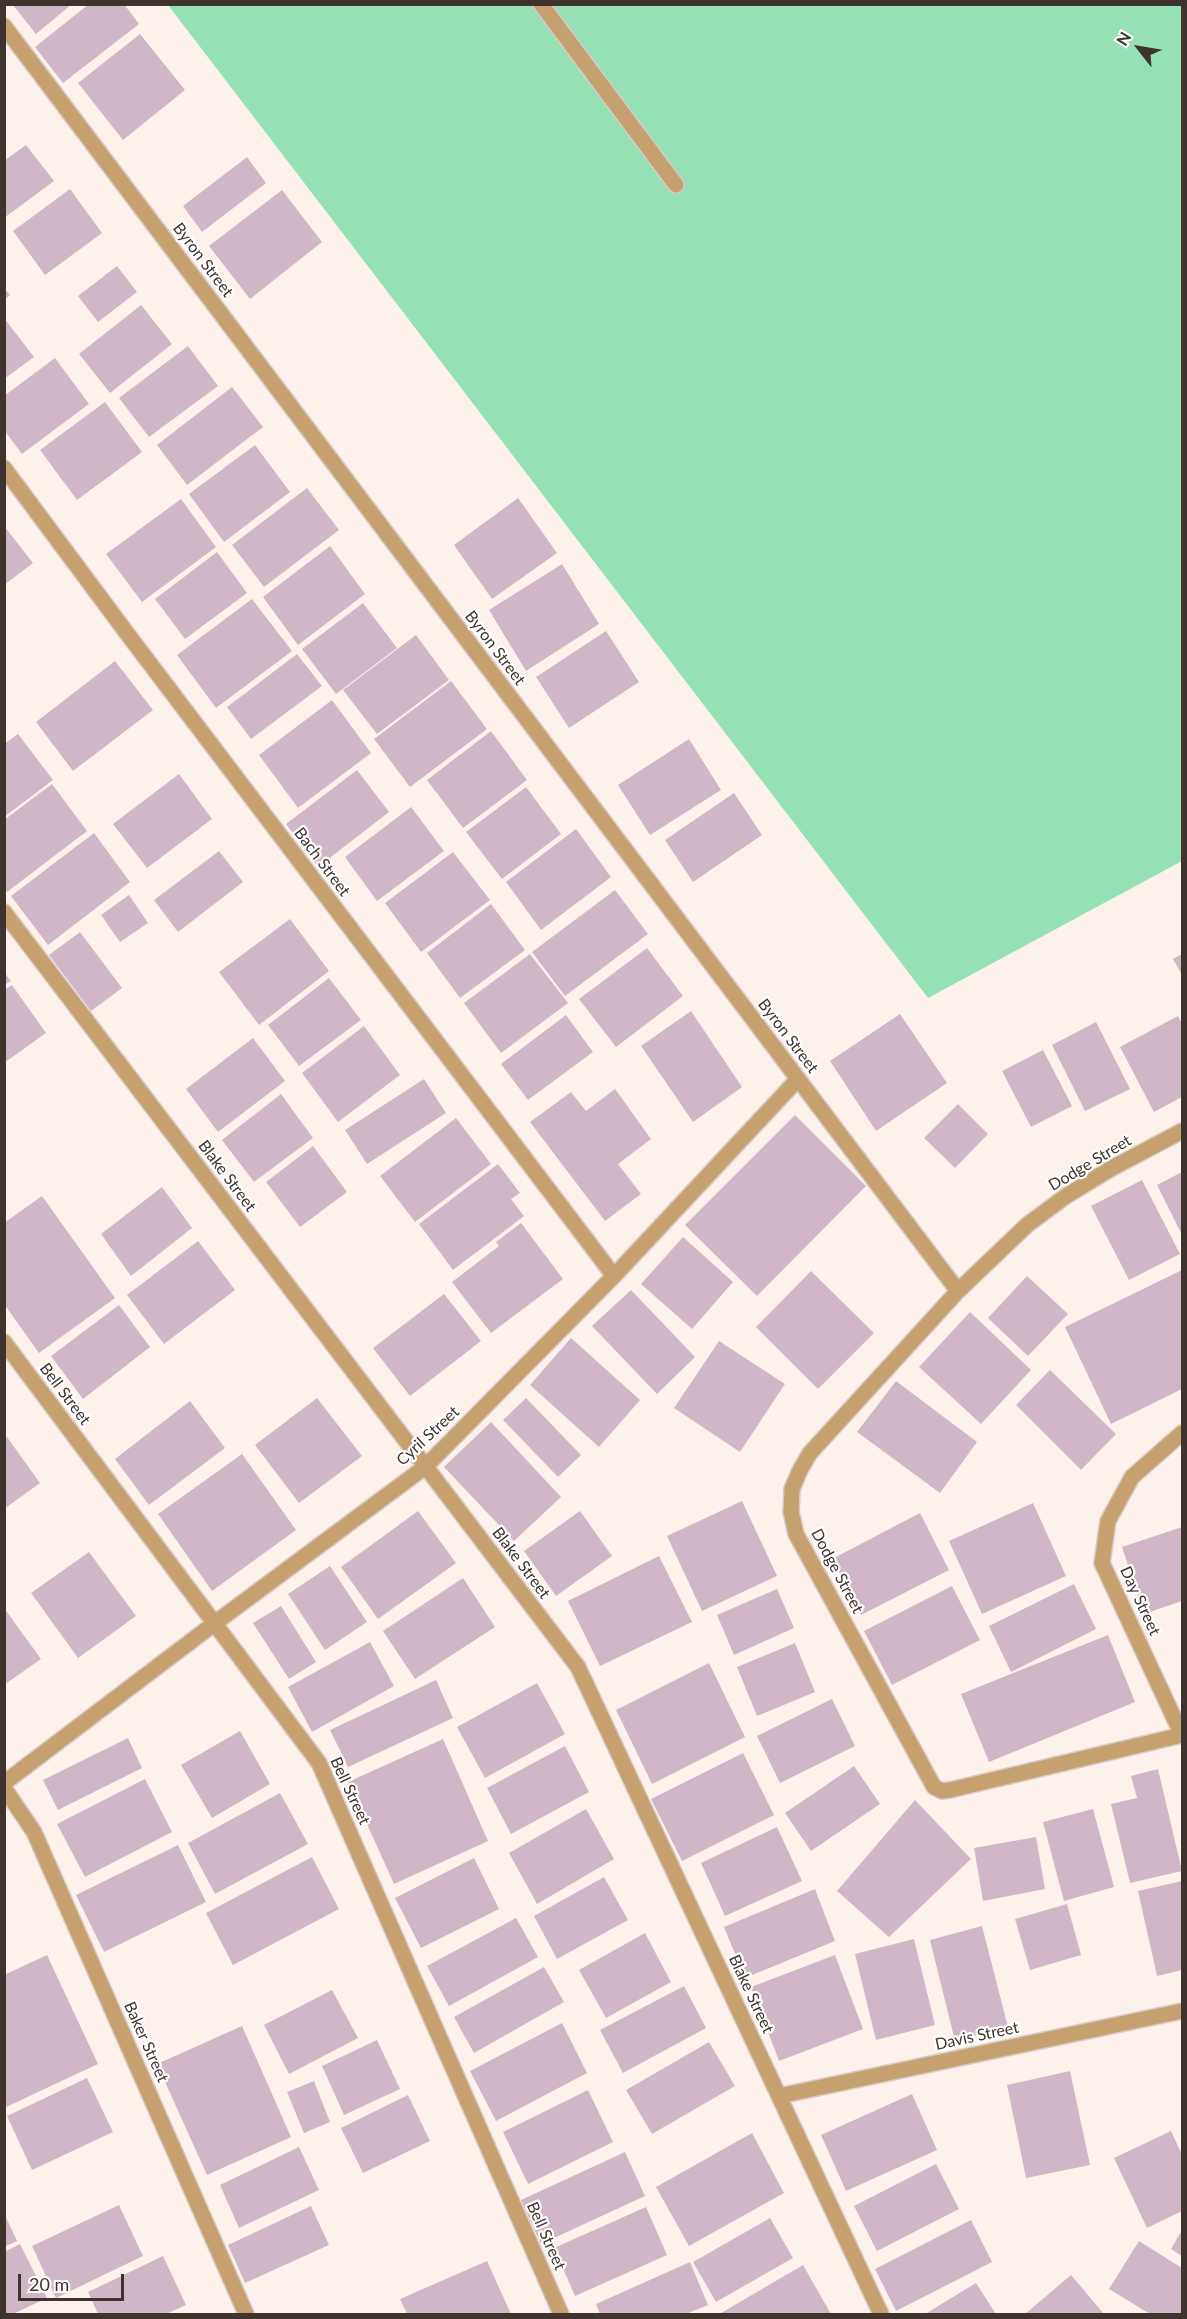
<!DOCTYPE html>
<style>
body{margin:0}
#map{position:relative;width:1187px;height:2319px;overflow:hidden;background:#fdf2eb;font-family:Lato,sans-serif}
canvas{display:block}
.frame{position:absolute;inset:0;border:6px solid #3e332d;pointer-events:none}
.north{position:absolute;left:1109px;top:18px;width:60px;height:60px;-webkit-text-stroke:4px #fff;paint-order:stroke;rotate:301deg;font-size:16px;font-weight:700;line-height:24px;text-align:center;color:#3e332d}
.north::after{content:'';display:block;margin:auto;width:21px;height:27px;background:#3e332d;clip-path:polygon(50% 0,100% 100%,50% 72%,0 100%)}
.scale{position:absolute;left:18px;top:2274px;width:106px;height:27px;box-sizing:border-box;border:3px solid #3e332d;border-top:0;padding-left:8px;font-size:18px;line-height:21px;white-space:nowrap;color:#3e332d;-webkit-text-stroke:4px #fff;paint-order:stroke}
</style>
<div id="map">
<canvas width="1187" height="2319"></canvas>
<div class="frame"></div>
<div class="north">N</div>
<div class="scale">20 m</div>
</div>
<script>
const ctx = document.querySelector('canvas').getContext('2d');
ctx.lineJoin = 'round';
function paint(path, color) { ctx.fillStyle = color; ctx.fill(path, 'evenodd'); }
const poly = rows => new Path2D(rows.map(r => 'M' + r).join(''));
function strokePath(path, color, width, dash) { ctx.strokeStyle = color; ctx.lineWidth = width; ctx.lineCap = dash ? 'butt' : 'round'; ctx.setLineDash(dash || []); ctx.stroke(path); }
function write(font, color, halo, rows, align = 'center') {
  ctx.font = font + ' Lato,sans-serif'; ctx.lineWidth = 4.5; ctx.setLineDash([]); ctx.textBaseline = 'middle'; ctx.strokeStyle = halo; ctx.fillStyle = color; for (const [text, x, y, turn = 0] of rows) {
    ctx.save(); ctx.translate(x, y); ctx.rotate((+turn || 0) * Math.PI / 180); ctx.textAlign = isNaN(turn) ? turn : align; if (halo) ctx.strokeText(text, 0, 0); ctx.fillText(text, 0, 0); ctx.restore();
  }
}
const green = poly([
 [168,5,1182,5,1182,861,928,998]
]);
const building = poly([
 [12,4,72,4,36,34],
 [89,4,124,4,139,24,63,83,35,47],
 [140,34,185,90,123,140,78,83],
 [26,145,54,181,4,218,4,161],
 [247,157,266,183,202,232,183,206],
 [70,189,102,233,45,275,13,231],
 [282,190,322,242,250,299,209,246],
 [117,266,137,292,98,322,78,296],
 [4,288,10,295,4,300],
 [141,305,172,344,110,393,79,354],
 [4,318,34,357,4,379],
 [188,346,218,386,149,437,119,398],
 [55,358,89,404,22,454,4,430,4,396],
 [232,387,263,427,187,485,157,445],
 [105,402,142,452,77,500,40,450],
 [255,445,290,492,224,542,189,494],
 [307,488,339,530,264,587,232,545],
 [518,498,557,553,492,599,454,545],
 [181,499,216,547,142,602,106,554],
 [4,526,33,563,4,585],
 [330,546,365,594,298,645,263,597],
 [217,552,247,593,185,639,155,599],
 [562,564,599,624,526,671,489,610],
 [252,599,292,651,216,708,177,655],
 [363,603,397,648,336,694,302,649],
 [606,631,639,682,569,728,536,677],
 [416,635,449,680,377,734,343,690],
 [297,654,322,686,251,739,227,707],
 [115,661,153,710,73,771,36,722],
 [451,681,487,729,410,787,374,739],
 [332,700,371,753,298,808,259,755],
 [491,731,527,780,463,828,427,780],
 [18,734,53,780,4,817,4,744],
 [689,739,721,790,650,835,618,785],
 [357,770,389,812,318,867,286,824],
 [179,774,212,819,147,868,113,824],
 [52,784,87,831,7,892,4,888,4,820],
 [526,787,561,834,502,879,466,832],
 [734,793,762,835,693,882,665,840],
 [411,807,444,851,377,901,345,857],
 [576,829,611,877,541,930,506,882],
 [94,833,130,882,48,945,11,896],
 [219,851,243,882,178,932,154,900],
 [453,852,490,900,421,952,385,903],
 [615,890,648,934,565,996,532,952],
 [129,895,148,923,120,942,101,915],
 [491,904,525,950,460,998,427,953],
 [290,919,329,971,259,1025,219,972],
 [80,932,122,988,91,1011,49,955],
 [647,948,683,996,616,1047,579,999],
 [530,954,568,1003,501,1053,464,1003],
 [1182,954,1182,975,1173,959],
 [4,972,11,981,4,985],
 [329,978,361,1020,299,1066,268,1025],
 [12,985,46,1033,4,1063,4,990],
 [691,1011,742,1087,693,1122,641,1046],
 [900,1014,947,1083,876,1131,830,1061],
 [566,1015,593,1052,528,1100,501,1064],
 [1178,1016,1182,1024,1182,1097,1154,1112,1120,1047],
 [1096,1022,1130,1089,1085,1111,1052,1045],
 [364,1026,400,1075,338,1122,302,1073],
 [253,1038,285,1081,218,1132,186,1089],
 [1043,1050,1072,1106,1031,1127,1002,1071],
 [424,1079,446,1113,367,1164,345,1130],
 [615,1089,651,1139,618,1164,641,1194,605,1221,530,1122,571,1092,586,1111],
 [281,1094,313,1138,254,1182,222,1140],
 [958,1104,988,1134,955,1168,924,1138],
 [795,1115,866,1186,757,1296,685,1225],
 [456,1118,491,1164,415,1222,380,1176],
 [313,1146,347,1192,300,1227,266,1182],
 [498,1164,520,1193,511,1199,524,1216,453,1270,419,1224],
 [1182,1172,1182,1235,1157,1185],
 [1142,1180,1180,1254,1129,1280,1091,1206],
 [162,1187,192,1228,131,1276,101,1234],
 [42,1196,115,1298,39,1353,4,1304,4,1223],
 [521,1223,563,1279,491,1333,452,1282,499,1246,496,1242],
 [683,1237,733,1282,692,1329,641,1284],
 [198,1241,235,1290,164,1344,127,1295],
 [1182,1270,1182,1389,1111,1424,1065,1327],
 [811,1271,874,1333,818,1389,756,1327],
 [1027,1276,1068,1314,1028,1356,988,1318],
 [631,1290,695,1357,657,1394,592,1326],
 [444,1294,481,1341,410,1396,373,1348],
 [119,1305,150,1347,83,1399,51,1356],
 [970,1312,1031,1370,981,1424,919,1367],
 [571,1338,640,1400,599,1447,530,1385],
 [719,1341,785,1384,740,1452,674,1408],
 [1050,1370,1116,1434,1081,1470,1016,1405],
 [896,1381,977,1442,940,1493,857,1432],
 [317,1398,362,1456,299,1503,255,1445],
 [526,1398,581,1455,558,1477,503,1420],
 [190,1401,225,1448,149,1505,115,1459],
 [491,1422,561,1497,514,1541,444,1467],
 [7,1437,40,1483,4,1509,4,1439],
 [242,1454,296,1530,212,1591,158,1514],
 [742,1501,777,1576,702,1611,667,1536],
 [1033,1503,1066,1576,982,1614,949,1541],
 [418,1511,456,1563,378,1619,341,1567],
 [580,1511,612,1556,556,1596,524,1551],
 [920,1513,949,1570,861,1615,832,1559],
 [1182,1527,1182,1601,1144,1614,1122,1547],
 [89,1552,136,1616,78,1658,31,1593],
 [659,1556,692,1622,600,1666,568,1601],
 [330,1566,367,1622,325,1650,288,1594],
 [463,1578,495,1627,415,1679,383,1631],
 [1074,1584,1096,1629,1011,1672,989,1626],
 [952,1586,980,1640,892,1685,864,1631],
 [777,1589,794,1628,734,1655,717,1615],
 [281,1606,316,1662,289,1679,253,1623],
 [4,1608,41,1659,4,1685],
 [1108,1635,1135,1702,989,1762,961,1694],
 [370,1642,394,1686,312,1732,288,1687],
 [795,1643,815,1692,757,1716,737,1667],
 [709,1663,745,1737,652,1784,616,1710],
 [436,1680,453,1718,348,1767,330,1730],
 [537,1683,565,1734,485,1778,457,1727],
 [832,1699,855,1746,780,1783,757,1736],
 [240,1731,270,1784,212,1818,181,1765],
 [128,1738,142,1768,58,1810,43,1780],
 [443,1739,488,1841,394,1884,348,1782],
 [565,1746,589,1792,511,1834,487,1788],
 [743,1753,774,1815,682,1861,651,1799],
 [854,1766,880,1804,811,1851,785,1813],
 [1158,1769,1182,1871,1130,1883,1111,1804,1137,1798,1131,1776],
 [145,1779,172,1832,85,1877,57,1824],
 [280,1793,308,1844,215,1894,188,1843],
 [915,1800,971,1859,889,1937,837,1891],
 [586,1809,614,1859,537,1904,509,1853],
 [1093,1809,1114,1887,1064,1901,1043,1822],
 [777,1827,802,1881,725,1916,701,1863],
 [1036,1837,1045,1889,983,1901,974,1848],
 [178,1845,206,1902,104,1952,76,1895],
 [312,1857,339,1909,233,1965,206,1913],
 [474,1858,499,1909,421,1948,395,1898],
 [604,1877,628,1920,557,1959,534,1916],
 [1182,1881,1182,1970,1157,1976,1138,1891],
 [815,1889,835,1941,745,1978,724,1927],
 [1067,1904,1081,1955,1030,1970,1015,1919],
 [516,1918,538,1957,449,2006,427,1966],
 [982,1926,1008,2027,955,2041,930,1940],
 [645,1933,671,1982,606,2018,579,1970],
 [914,1939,935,2025,876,2040,855,1954],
 [47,1955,98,2064,4,2108,4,1975],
 [835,1955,863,2029,779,2061,751,1987],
 [544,1967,564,2002,474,2053,454,2017],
 [684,1986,706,2028,623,2073,600,2030],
 [332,1990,358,2038,289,2074,264,2025],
 [562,2023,587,2073,496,2121,470,2071],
 [242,2026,291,2137,207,2175,157,2064],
 [377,2040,400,2089,344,2115,322,2066],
 [709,2042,735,2086,652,2134,626,2090],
 [1070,2071,1090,2165,1026,2178,1007,2085],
 [87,2078,113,2132,32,2170,7,2116],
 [314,2081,330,2122,304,2133,287,2092],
 [588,2090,613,2142,528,2184,503,2132],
 [912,2094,937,2150,846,2191,821,2135],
 [408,2095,430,2141,363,2173,341,2128],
 [1171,2131,1182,2155,1182,2211,1147,2228,1114,2158],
 [752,2133,784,2193,689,2246,656,2187],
 [299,2147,319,2190,239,2228,220,2185],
 [625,2152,645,2196,541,2244,521,2200],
 [936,2164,959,2209,877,2251,854,2206],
 [119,2205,143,2256,56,2298,32,2246],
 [311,2206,329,2245,245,2283,228,2245],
 [646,2207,667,2255,575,2296,554,2248],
 [4,2213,17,2241,4,2247],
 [770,2218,793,2258,716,2302,693,2262],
 [971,2220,992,2262,896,2311,875,2269],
 [1182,2230,1182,2256,1171,2249],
 [1139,2241,1182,2268,1182,2314,1150,2314,1109,2289],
 [20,2244,47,2298,13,2314,4,2314,4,2252],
 [163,2256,186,2305,166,2314,98,2314,88,2292],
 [487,2261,511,2314,407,2314,400,2299],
 [690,2262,708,2305,686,2314,600,2314,596,2304],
 [803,2265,831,2314,722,2314,721,2313],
 [1071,2275,1104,2314,1025,2314],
 [976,2283,996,2314,925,2314]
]);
const street = poly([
 [541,4,676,185],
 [4,26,958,1291],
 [4,468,129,636,614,1276],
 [4,912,578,1667,881,2314],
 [1182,1131,1112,1168,1066,1196,1027,1225,958,1291,810,1453,800,1470,792,1489,791,1512,796,1534,934,1787,942,1791,950,1790,1182,1735],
 [4,1342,319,1763,561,2314],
 [1182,1735,1102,1563,1108,1521,1132,1477,1182,1433],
 [4,1783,215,1623,425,1467,614,1276,798,1079],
 [4,1788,34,1832,246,2314],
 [779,2096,1182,2011]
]);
const streetNames = [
 ["Byron Street",203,260,53],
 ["Byron Street",495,648,53],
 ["Bach Street",322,862,53],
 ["Byron Street",788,1036,53],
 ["Dodge Street",1090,1163,-31],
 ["Blake Street",227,1176,53],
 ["Bell Street",65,1394,53],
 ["Cyril Street",428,1436,-43],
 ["Blake Street",521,1563,53],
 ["Dodge Street",837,1571,62],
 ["Day Street",1140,1601,65],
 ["Bell Street",350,1791,65],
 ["Blake Street",751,1994,65],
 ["Davis Street",977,2036,-12],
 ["Baker Street",146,2042,66],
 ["Bell Street",546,2236,66]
];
paint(green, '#95e0b5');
paint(building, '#d0b7c7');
strokePath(street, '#d7ccc5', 18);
strokePath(street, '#c7a070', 15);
write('16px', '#3e332d', '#fff', streetNames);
</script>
